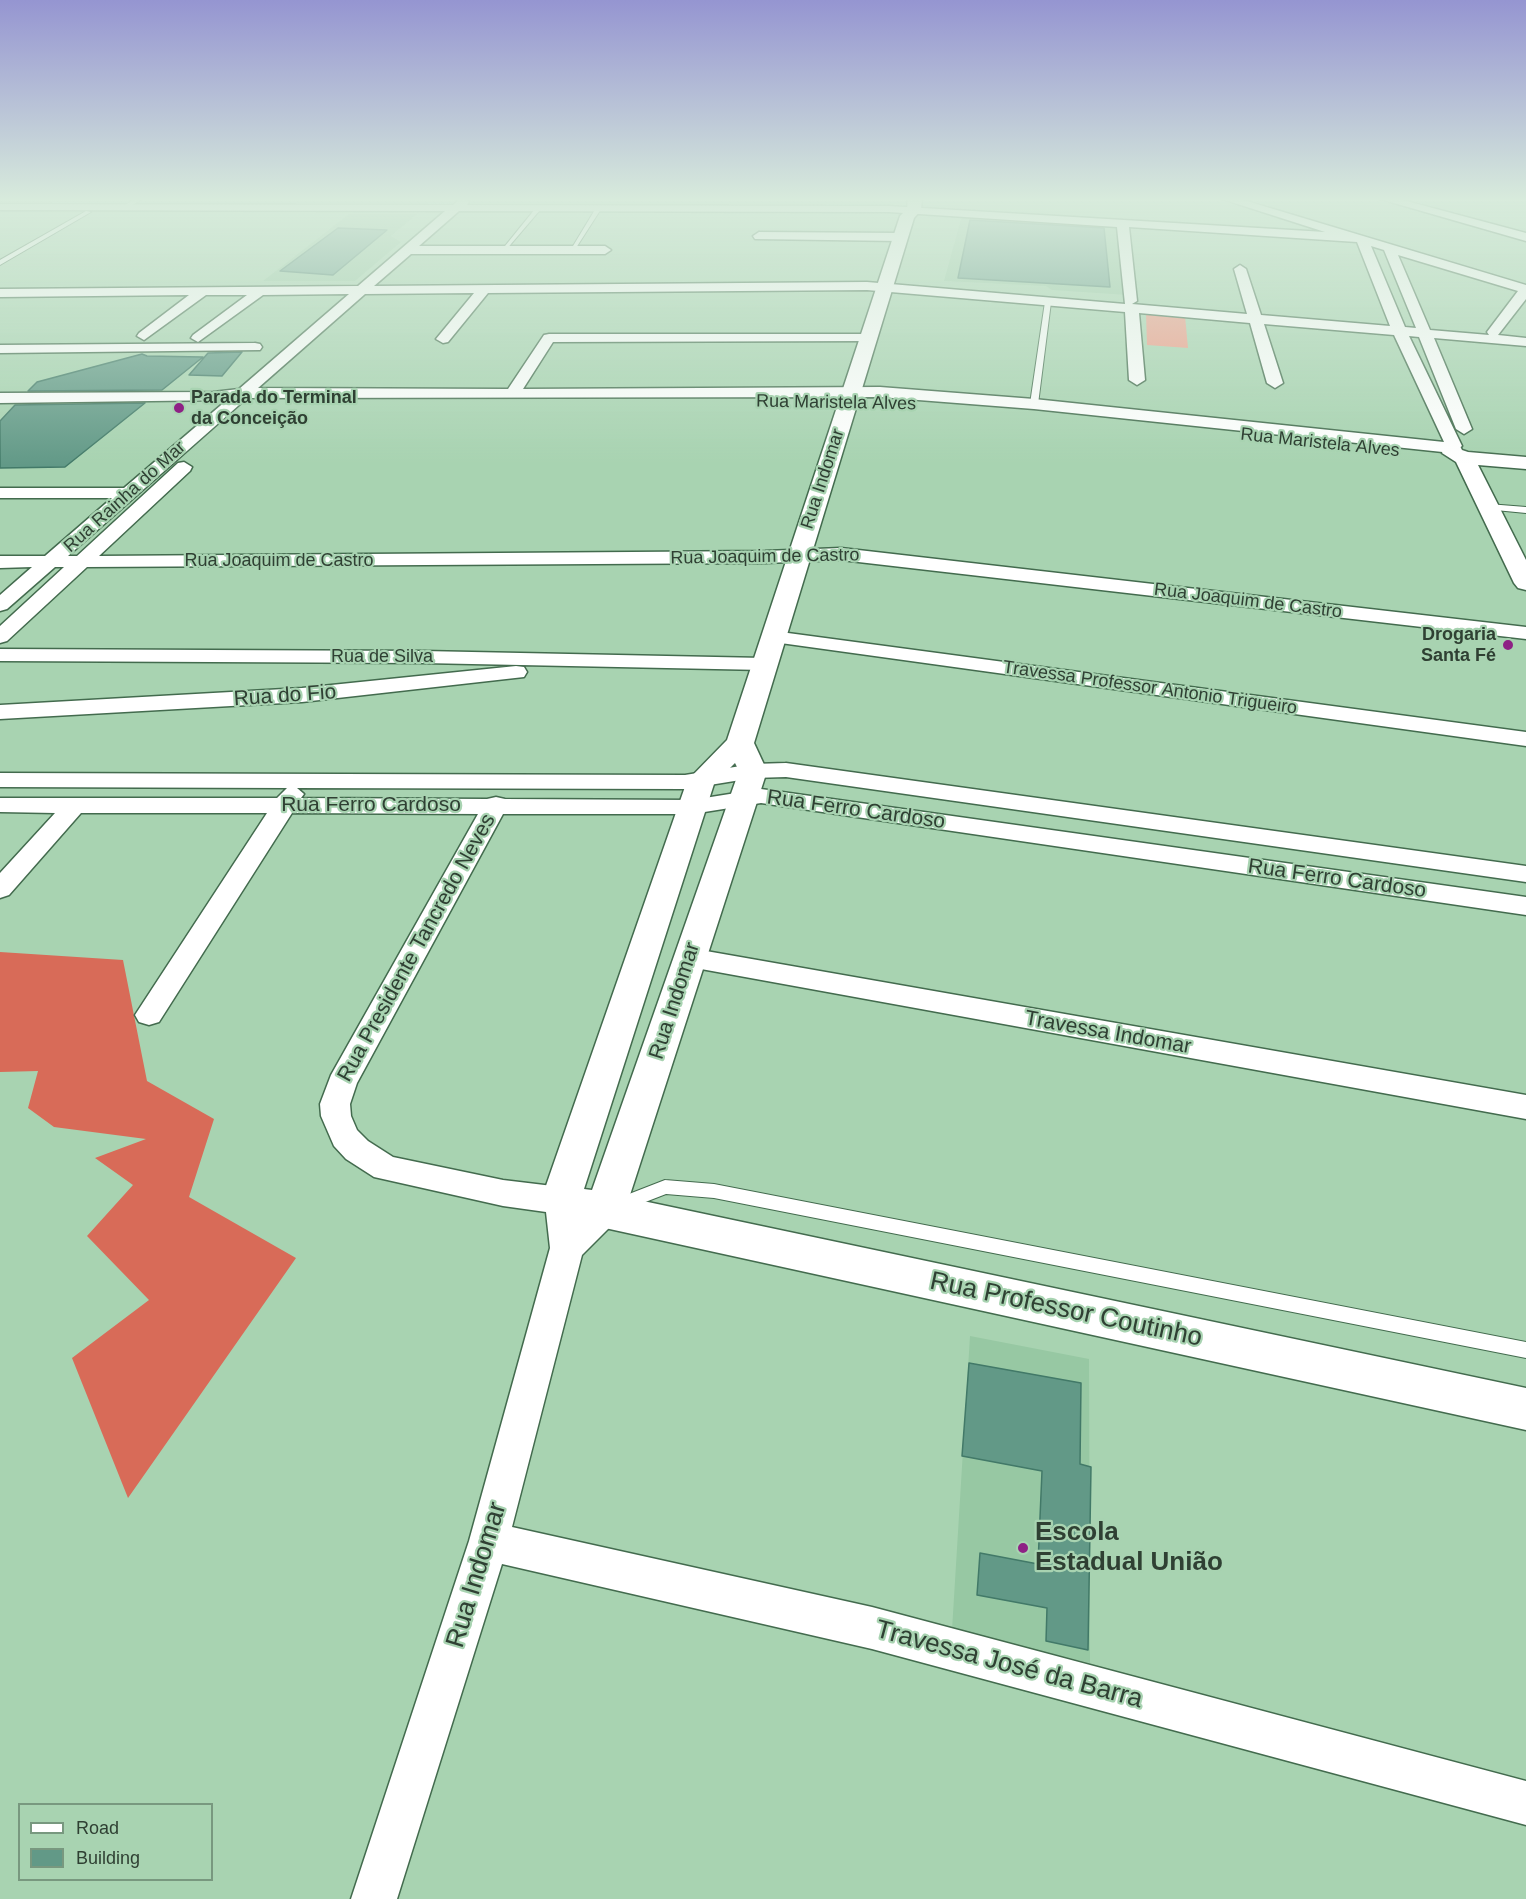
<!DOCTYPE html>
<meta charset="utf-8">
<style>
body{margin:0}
#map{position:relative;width:1526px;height:1899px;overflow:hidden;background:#a8d3b1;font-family:Helvetica,sans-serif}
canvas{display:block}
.legend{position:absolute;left:18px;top:1803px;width:195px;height:78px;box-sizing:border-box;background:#a8d3b1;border:2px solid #78987f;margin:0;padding:8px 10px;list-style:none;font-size:18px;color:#2f4033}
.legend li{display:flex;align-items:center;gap:12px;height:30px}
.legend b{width:30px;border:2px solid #78987f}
</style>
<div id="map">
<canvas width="1526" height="1899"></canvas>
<ul class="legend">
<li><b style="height:8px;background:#fff"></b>Road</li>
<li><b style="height:16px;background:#629987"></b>Building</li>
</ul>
</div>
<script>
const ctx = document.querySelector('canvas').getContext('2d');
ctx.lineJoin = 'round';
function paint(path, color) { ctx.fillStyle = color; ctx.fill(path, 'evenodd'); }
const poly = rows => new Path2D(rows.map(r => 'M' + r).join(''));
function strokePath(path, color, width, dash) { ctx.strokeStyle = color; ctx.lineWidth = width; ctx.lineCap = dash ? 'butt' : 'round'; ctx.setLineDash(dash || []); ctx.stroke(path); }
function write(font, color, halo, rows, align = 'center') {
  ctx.font = font + ' Helvetica,sans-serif'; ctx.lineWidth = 4.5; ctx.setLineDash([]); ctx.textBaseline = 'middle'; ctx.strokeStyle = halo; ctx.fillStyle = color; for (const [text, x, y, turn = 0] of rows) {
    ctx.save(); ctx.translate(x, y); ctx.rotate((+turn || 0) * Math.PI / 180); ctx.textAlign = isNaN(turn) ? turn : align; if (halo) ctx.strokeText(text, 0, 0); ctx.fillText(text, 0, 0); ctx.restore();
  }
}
const built = poly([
 [349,214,417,214,391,236,401,242,355,281,263,281],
 [962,215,1122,226,1128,295,1052,290,1046,286,944,281],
 [970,1336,1089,1359,1090,1663,952,1630]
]);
const green = poly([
 [1146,314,1185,316,1188,348,1147,345]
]);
const forest = poly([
 [0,952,123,960,147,1081,214,1119,189,1197,296,1258,128,1498,72,1358,149,1300,87,1236,133,1185,95,1158,146,1139,54,1127,28,1108,38,1071,0,1072]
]);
const building = poly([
 [970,220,1104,228,1110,287,958,278,970,220],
 [338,228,387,230,333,275,280,271,338,228],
 [242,352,222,376,189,375,208,353,242,352],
 [142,354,147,356,203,357,162,390,28,391,37,382,142,354],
 [145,403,65,467,0,468,0,421,15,405,145,403],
 [969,1363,1081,1383,1080,1464,1091,1467,1088,1650,1046,1641,1047,1608,977,1595,980,1553,1038,1564,1042,1471,962,1456,969,1363]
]);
const lane = poly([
 [134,199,142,199,128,208,124,208,124,206,134,199],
 [596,208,601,209,574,251,570,251,596,208],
 [535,209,540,210,505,251,501,251,535,209],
 [86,211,91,212,0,265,0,260,86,211],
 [1048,300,1051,302,1038,404,1034,406,1030,404,1045,302,1048,300],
 [1488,504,1526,507,1526,513,1485,509,1485,505,1488,504],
 [665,1180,714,1184,1526,1342,1526,1358,714,1198,666,1194,617,1213,611,1211,609,1206,611,1201,665,1180]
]);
const street = poly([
 [466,199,469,202,467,205,889,206,1325,232,1222,199,1240,199,1526,285,1526,299,1498,335,1526,338,1526,346,1434,338,1472,429,1464,434,1456,429,1419,337,1409,336,1462,446,1452,453,1034,409,880,397,247,398,68,556,77,556,178,463,184,462,192,467,190,471,99,556,765,551,841,548,1526,627,1526,639,841,560,765,563,87,567,7,641,0,643,0,626,64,567,55,567,7,609,0,611,0,595,32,567,0,568,0,556,45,556,112,498,0,498,0,488,124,488,227,400,0,403,0,393,213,392,239,389,349,294,263,295,198,342,191,338,193,335,247,295,206,295,144,340,137,336,139,333,189,295,0,297,0,289,358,286,445,211,0,210,0,204,453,205,459,200,466,199],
 [459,211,889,212,1117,227,1125,304,867,282,374,286,411,254,605,254,611,250,605,246,419,246,459,211],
 [1129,227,1357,242,1390,326,1261,315,1246,269,1240,265,1234,269,1247,314,1132,304,1137,301,1129,227],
 [1371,246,1384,250,1416,328,1405,327,1371,246],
 [1398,255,1518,291,1487,332,1489,335,1430,330,1398,255],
 [867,290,1125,312,1129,380,1137,385,1145,380,1139,313,1250,323,1267,383,1275,388,1283,383,1264,324,1394,335,1444,442,1034,399,880,387,523,389,553,342,873,341,873,335,868,334,549,334,544,335,508,389,258,388,365,294,474,293,436,339,443,343,448,342,488,293,867,290],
 [1380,199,1399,199,1526,233,1526,241,1380,199],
 [759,232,901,233,907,237,901,241,755,239,753,236,759,232],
 [255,343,260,344,262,347,260,350,0,353,0,345,255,343],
 [773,631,1526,732,1526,746,766,641,763,637,766,633,773,631],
 [0,649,423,651,764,658,771,660,775,664,771,668,764,670,423,663,0,661,0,649],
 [516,666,524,667,527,672,524,677,302,702,0,719,0,705,302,688,516,666],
 [786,763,1526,866,1526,882,786,777,753,778,685,789,297,788,304,794,301,798,487,799,496,797,505,799,692,800,761,789,1526,897,1526,915,761,803,692,814,503,814,357,1083,350,1104,351,1116,357,1130,368,1141,393,1157,503,1180,561,1187,572,1191,579,1215,594,1201,605,1197,616,1201,621,1211,616,1221,582,1255,512,1527,872,1607,1526,1781,1526,1825,872,1649,502,1564,397,1899,351,1899,469,1541,550,1248,546,1212,503,1206,374,1177,346,1159,334,1146,321,1116,320,1104,331,1075,478,814,292,813,159,1022,149,1025,139,1022,135,1015,267,813,81,813,9,895,0,898,0,873,55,813,0,812,0,798,277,798,287,788,0,787,0,773,685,775,753,764,786,763],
 [689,948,1526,1095,1526,1119,679,965,675,958,679,951,689,948]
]);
const secondary = poly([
 [908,199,922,199,921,210,914,218,754,743,767,771,629,1198,1526,1388,1526,1430,605,1228,547,1212,541,1200,687,781,727,740,900,216,907,209,908,199],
 [735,763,739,771,592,1190,584,1189,714,784,735,763],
 [1452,442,1459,444,1462,450,1468,452,1526,457,1526,469,1478,465,1526,560,1526,590,1518,588,1514,583,1456,462,1442,453,1445,444,1452,442]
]);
const markers = [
 [179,408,6,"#8e2185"],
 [1508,645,6,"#8e2185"],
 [1023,1548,6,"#8e2185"]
];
const farPoinames = [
 ["Parada do Terminal",191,398],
 ["da Conceição",191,419],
 ["Drogaria",1496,635,"right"],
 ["Santa Fé",1496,656,"right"]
];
const farStreetnames = [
 ["Rua Maristela Alves",836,403,1],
 ["Rua Maristela Alves",1320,443,6],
 ["Rua Indomar",823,479,-72],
 ["Rua Rainha do Mar",125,497,-42],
 ["Rua Joaquim de Castro",765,557,-1],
 ["Rua Joaquim de Castro",279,561],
 ["Rua Joaquim de Castro",1248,601,7],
 ["Rua de Silva",382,657],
 ["Travessa Professor Antonio Trigueiro",1150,688,8]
];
const streetNames = [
 ["Rua do Fio",285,696,-4],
 ["Rua Ferro Cardoso",371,805],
 ["Rua Ferro Cardoso",856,810,8],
 ["Rua Ferro Cardoso",1337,879,8],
 ["Rua Presidente Tancredo Neves",417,948,-61],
 ["Rua Indomar",675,1001,-72],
 ["Travessa Indomar",1108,1033,10]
];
const nearStreetnames = [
 ["Rua Professor Coutinho",1066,1310,12],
 ["Rua Indomar",477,1575,-73],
 ["Travessa José da Barra",1009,1665,15]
];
const nearPoinames = [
 ["Escola",1035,1533],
 ["Estadual União",1035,1563]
];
paint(built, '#97c8a3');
paint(green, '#f39987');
paint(forest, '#d86b58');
paint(building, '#629987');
strokePath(building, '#427968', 1.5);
strokePath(lane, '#436b4e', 2);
strokePath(street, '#436b4e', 3);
strokePath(secondary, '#436b4e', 3);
paint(lane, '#fff');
paint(street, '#fff');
paint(secondary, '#fff');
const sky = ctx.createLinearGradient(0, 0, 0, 465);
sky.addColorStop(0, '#9595d1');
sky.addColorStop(0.43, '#d8ebdc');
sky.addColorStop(1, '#d8ebdc00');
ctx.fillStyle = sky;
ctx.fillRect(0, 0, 1526, 465);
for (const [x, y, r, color] of markers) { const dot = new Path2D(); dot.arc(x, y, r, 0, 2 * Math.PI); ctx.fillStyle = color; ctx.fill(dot); strokePath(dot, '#a8d3b1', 2); }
write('bold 18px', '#2f4033', '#a8d3b1', farPoinames, 'left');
write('18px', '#2f4033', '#a8d3b1', farStreetnames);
write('21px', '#2f4033', '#a8d3b1', streetNames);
write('26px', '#2f4033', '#a8d3b1', nearStreetnames);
write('bold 26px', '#2f4033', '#a8d3b1', nearPoinames, 'left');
</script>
